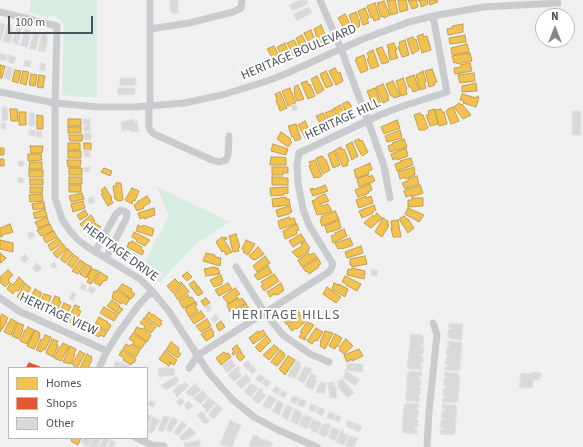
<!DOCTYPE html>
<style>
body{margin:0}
#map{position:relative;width:583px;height:447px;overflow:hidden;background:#f0f0f0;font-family:"Source Sans 3",sans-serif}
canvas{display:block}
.legend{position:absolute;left:8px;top:367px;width:140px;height:72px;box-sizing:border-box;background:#fff;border:1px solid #b6b9bd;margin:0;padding:5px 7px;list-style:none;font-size:12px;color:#49505a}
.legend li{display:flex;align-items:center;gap:8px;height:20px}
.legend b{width:20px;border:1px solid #b6b9bd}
.north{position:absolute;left:535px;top:8px;width:40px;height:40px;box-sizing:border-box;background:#fff;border:1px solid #b6b9bd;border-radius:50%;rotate:0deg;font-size:11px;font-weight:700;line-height:16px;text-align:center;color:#49505a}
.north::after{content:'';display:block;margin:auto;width:14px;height:18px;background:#83888e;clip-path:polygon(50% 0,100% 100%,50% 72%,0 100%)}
.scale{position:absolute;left:8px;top:16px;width:85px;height:18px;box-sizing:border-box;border:2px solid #49505a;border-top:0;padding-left:5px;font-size:12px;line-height:14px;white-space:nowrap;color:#49505a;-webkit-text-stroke:3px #fff;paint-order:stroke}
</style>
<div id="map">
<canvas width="583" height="447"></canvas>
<ul class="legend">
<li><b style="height:11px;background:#f2c14e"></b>Homes</li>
<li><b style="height:11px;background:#e4572e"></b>Shops</li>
<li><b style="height:11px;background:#d9d9da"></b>Other</li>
</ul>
<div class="north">N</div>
<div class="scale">100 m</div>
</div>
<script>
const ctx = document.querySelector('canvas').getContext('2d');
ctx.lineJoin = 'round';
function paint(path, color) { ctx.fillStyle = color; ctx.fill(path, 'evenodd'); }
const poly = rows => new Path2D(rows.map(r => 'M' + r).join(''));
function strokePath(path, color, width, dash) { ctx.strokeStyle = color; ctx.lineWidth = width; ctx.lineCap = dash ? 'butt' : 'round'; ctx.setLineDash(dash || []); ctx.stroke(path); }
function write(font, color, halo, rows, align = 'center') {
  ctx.font = font + ' "Source Sans 3",sans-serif'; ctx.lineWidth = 4; ctx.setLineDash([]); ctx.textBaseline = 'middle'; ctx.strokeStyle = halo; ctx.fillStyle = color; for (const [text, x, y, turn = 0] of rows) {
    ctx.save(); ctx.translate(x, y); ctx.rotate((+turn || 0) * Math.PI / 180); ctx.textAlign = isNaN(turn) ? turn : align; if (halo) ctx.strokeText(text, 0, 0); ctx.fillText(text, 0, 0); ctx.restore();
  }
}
const green = poly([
 [30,0,97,0,97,98,62,95,64,26,62,21,55,16,48,17,30,12],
 [156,186,230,222,196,244,160,282,142,268,169,215]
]);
const homes = poly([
 [387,0,395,0,398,13,391,15,387,0],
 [398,0,406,0,408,10,400,12,398,0],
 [408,0,416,0,418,7,412,9,408,0],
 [418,0,427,0,428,4,421,7,420,1,418,1,418,0],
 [429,0,437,0,438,2,430,5,429,0],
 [384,1,390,15,384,18,383,16,381,17,377,3,384,1],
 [375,3,380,19,374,21,373,17,371,18,367,6,375,3],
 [365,8,369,18,367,19,369,23,363,25,358,11,365,8],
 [356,12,360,23,359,23,360,26,354,29,349,15,356,12],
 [345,14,352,29,346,32,338,18,345,14],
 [463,24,463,32,448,35,447,29,452,28,452,26,463,24],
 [321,25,327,39,319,44,314,29,321,25],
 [311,30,317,46,311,48,304,33,311,30],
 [423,34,423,37,427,36,431,50,422,53,417,36,423,34],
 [302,35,309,49,304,52,303,49,301,49,296,38,302,35],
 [465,35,466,42,450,44,449,38,465,35],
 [413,37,414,40,416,39,419,50,412,54,407,39,413,37],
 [294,40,301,53,294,56,287,43,294,40],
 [405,40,409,55,402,57,398,47,400,46,399,42,405,40],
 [285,43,289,54,288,54,290,58,284,61,277,47,285,43],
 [394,43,397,50,395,50,398,58,390,60,388,51,389,51,387,45,394,43],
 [467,44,469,52,452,55,451,48,467,44],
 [274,46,282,62,276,64,267,49,274,46],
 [382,47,389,62,382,64,376,49,382,47],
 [373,50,379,66,371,69,367,59,369,58,367,53,373,50],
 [470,53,472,61,457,64,456,62,454,63,452,56,470,53],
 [364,55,368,70,361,73,355,60,357,59,356,58,364,55],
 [470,63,472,71,455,74,454,68,461,67,460,65,470,63],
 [0,65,5,66,2,78,0,78,0,65],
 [335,68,338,73,340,72,343,81,336,85,329,71,335,68],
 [432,69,437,82,434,82,435,85,429,87,425,71,432,69],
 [15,70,21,71,18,83,12,81,15,70],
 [23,71,29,72,26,85,20,83,23,71],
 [326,71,333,85,326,88,320,74,326,71],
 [423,71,426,82,424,82,426,88,420,90,416,75,423,71],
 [474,73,475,81,460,83,458,75,474,73],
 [31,74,37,75,35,86,29,85,31,74],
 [39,75,45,76,43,88,37,87,39,75],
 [414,75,419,90,413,92,411,87,409,87,406,78,414,75],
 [317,76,324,90,317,94,311,79,317,76],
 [403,78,407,89,406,90,407,94,401,96,396,81,403,78],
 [307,81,308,85,310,84,315,96,308,99,301,83,307,81],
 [393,81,400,96,394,98,393,96,391,96,386,84,393,81],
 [476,83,477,91,462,92,462,86,476,83],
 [383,84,389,97,387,98,389,100,383,103,376,87,383,84],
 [298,85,304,99,297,101,294,93,295,92,294,89,295,88,294,87,298,85],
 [290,88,296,103,288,106,282,91,290,88],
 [375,88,381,103,375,106,374,102,372,103,367,91,375,88],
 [280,92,287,108,280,111,276,100,277,100,275,94,280,92],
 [462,94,476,98,477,96,479,97,476,107,463,103,464,101,460,100,462,94],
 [346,102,349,102,354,112,353,112,354,116,349,119,342,104,346,102],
 [459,103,461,105,462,104,471,115,463,119,454,107,459,103],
 [340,105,348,120,342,123,340,118,338,119,333,109,340,105],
 [453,107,459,121,451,124,446,111,448,109,453,107],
 [10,109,17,109,18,121,11,121,10,109],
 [434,109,438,124,430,126,426,115,429,115,428,111,434,109],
 [441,109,442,112,444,112,447,124,439,126,435,110,441,109],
 [332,110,337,125,332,128,325,113,332,110],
 [19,112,26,112,26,125,19,125,19,112],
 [323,113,330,128,324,131,316,116,323,113],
 [420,113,421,115,423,115,428,128,424,130,419,130,414,115,420,113],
 [37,115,43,116,43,129,37,129,37,115],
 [68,119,81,119,81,126,68,126,68,119],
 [397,120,400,128,384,134,381,127,397,120],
 [305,121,312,136,306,139,298,125,305,121],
 [296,124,301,139,295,141,293,136,292,137,288,126,296,124],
 [68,127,81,127,81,133,68,133,68,127],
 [400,130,402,138,387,142,385,136,400,130],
 [281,132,291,139,290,140,292,142,288,147,277,139,281,132],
 [69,135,83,135,82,141,70,141,69,135],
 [359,139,360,141,362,140,368,152,362,156,354,141,359,139],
 [404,139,407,147,390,152,388,146,393,144,392,143,404,139],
 [352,142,358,156,352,160,346,145,352,142],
 [68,143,80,143,80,150,68,150,68,143],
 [84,143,91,143,91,150,84,150,84,143],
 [273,144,288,149,286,155,271,151,273,144],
 [30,146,43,146,42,153,31,153,30,146],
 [341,147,342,150,344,149,349,161,347,162,348,165,343,167,335,150,341,147],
 [0,148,4,148,4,155,0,155,0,148],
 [406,148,408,156,397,160,397,158,393,160,391,154,406,148],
 [68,151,81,151,81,158,68,158,68,151],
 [334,151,340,165,333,168,328,154,334,151],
 [28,154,41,154,42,160,28,161,28,154],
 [322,156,326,160,330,170,323,174,316,158,322,156],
 [271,157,282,157,286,158,286,165,270,165,271,157],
 [411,158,413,165,397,171,395,164,401,162,400,161,411,158],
 [0,159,4,159,4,166,0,166,0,159],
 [67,160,81,160,80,167,68,167,67,160],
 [315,160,322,176,317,178,317,177,314,178,309,166,311,165,309,162,315,160],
 [30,162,42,162,42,169,29,169,30,162],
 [370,163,372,170,368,171,369,174,356,178,354,170,370,163],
 [272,167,288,167,288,173,283,173,283,175,272,175,272,167],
 [414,167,415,175,405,179,404,177,400,179,398,172,414,167],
 [69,168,82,168,82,175,69,175,69,168],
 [104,168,112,171,110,176,101,172,104,168],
 [29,170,43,170,43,177,29,177,29,170],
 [368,175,369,177,372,175,375,181,359,187,357,179,368,175],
 [417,176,419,184,405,189,402,183,408,181,408,179,417,176],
 [69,177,82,177,82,184,69,184,69,177],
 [272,177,283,177,284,178,288,178,288,185,272,185,272,177],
 [30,179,43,179,43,185,30,185,30,179],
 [116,183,121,183,123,200,117,201,117,199,115,199,113,186,116,186,116,183],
 [370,184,372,190,368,192,369,193,358,197,355,190,370,184],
 [69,185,81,185,81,192,69,192,69,185],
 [325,185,328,191,313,196,310,189,313,188,313,190,325,185],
 [420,185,423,193,411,197,411,195,406,197,404,191,420,185],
 [30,187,43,187,42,193,30,193,30,187],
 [105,187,112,198,111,199,113,203,108,206,101,194,103,193,101,190,105,187],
 [288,187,288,193,283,194,284,195,271,196,270,188,288,187],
 [132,188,139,191,135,201,133,200,132,204,125,200,132,188],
 [82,193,84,199,71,202,69,196,82,193],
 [42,194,43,201,30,202,29,195,42,194],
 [325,194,329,201,320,204,322,206,328,204,332,211,321,215,320,214,317,215,312,201,317,199,316,198,325,194],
 [147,196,151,202,143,207,144,208,137,211,134,205,138,203,137,202,147,196],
 [366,196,367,198,371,196,373,203,359,208,356,200,366,196],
 [286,197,286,199,289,199,290,205,273,207,272,199,286,197],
 [412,198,423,198,423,206,408,207,408,200,412,200,412,198],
 [83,201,85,208,73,212,71,204,83,201],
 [44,202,45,208,33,210,32,204,44,202],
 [374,205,376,210,372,212,373,213,362,218,359,211,374,205],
 [290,206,292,212,289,213,289,214,278,217,276,210,290,206],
 [154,208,155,215,144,219,144,217,140,219,138,213,154,208],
 [408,208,424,215,419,222,405,214,408,208],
 [45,209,47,216,35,219,33,213,45,209],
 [85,210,88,215,80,220,77,215,85,210],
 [335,211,339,219,322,226,320,220,322,219,321,217,335,211],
 [377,213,382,218,371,228,364,223,373,215,374,217,377,213],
 [91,215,95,221,85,230,80,224,91,215],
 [404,216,407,219,408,219,414,228,408,233,399,219,404,216],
 [47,217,49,224,38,228,35,222,47,217],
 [289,217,290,219,294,218,296,224,280,229,278,221,289,217],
 [383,218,389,222,387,224,389,225,382,237,375,232,383,218],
 [339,220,341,228,331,232,331,231,327,233,325,226,339,220],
 [398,220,401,237,393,237,391,228,392,228,391,221,398,220],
 [95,223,101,227,92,236,87,232,95,223],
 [10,224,13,232,2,235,3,236,0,237,0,228,10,224],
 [50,224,53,231,41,236,37,230,50,224],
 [297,224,299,230,296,231,297,234,285,239,283,231,297,224],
 [138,225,142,227,143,225,154,229,152,236,136,231,138,225],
 [344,229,347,236,333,243,331,236,335,235,335,233,344,229],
 [54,231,57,237,46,243,43,237,54,231],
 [134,232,150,240,145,246,136,241,137,240,132,237,134,232],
 [236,234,240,247,238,248,239,251,233,252,229,236,236,234],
 [301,234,305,240,293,247,289,241,301,234],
 [222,237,223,238,226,237,227,239,224,240,232,252,226,255,224,251,222,252,216,242,222,237],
 [58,238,62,243,51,251,48,245,58,238],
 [350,238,353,245,342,249,341,248,338,249,335,243,350,238],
 [0,240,13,243,13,252,0,249,0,240],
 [246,240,255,244,248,255,243,252,244,250,242,249,246,240],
 [132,241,142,247,141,249,144,251,142,255,127,247,129,242,131,243,132,241],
 [305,241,310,248,308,249,309,251,298,258,292,252,302,246,301,244,305,241],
 [63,244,67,249,57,258,53,253,63,244],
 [361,246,363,253,347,258,345,252,361,246],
 [258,247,264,254,255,260,254,259,253,260,249,256,258,247],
 [68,249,73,254,65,263,60,259,68,249],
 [0,253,6,258,1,263,0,262,0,253],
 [206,253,215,255,215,257,221,258,220,266,203,261,206,253],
 [308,253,309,255,314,253,317,257,302,267,298,260,308,253],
 [74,255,79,258,72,268,67,264,74,255],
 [265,256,270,263,257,272,253,266,265,256],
 [365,256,367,264,352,267,352,265,350,265,350,259,365,256],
 [318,258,321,264,318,265,319,267,309,274,307,271,306,272,303,268,304,267,318,258],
 [80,260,85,263,78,274,72,271,80,260],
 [86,264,92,267,86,278,80,274,86,264],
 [268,266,272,273,258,280,254,275,268,266],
 [214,267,214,268,218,268,220,274,206,276,204,269,214,267],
 [352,268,365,271,364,279,347,275,348,269,351,270,352,268],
 [92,269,99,271,91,284,87,282,89,278,87,277,92,269],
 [8,270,13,275,8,280,10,282,5,287,0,282,0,277,8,270],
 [100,272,108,277,106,281,104,280,100,286,94,282,100,272],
 [187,272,192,277,187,281,182,276,187,272],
 [274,274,279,281,264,291,261,286,263,285,261,282,274,274],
 [221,275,223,281,221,282,222,284,214,287,210,280,221,275],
 [345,276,361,284,357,291,346,285,347,284,342,282,345,276],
 [19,277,24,282,18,291,16,290,13,294,7,289,11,283,13,285,19,277],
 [175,279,179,283,181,282,183,284,173,293,167,286,175,279],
 [194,281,198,286,193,290,189,284,194,281],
 [25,283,31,288,27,294,29,296,26,301,17,297,25,283],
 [228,283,232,289,219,296,215,290,228,283],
 [281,283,284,290,279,294,275,295,274,294,270,297,267,292,281,283],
 [334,283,339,285,339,284,348,289,345,297,332,289,334,283],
 [122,284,132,289,131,291,135,294,131,299,118,289,122,284],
 [184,285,189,292,178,300,174,294,184,285],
 [199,287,203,293,198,296,194,291,199,287],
 [327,287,341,297,336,303,323,294,327,287],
 [235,288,236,289,240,294,236,296,237,298,228,304,223,297,235,288],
 [35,289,42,293,37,303,36,302,34,306,28,302,35,289],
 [117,290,130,299,126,305,122,302,121,304,112,298,114,291,116,292,117,290],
 [44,294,51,296,46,311,39,308,41,304,39,303,44,294],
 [188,295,189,298,192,297,195,302,186,307,183,308,179,301,188,295],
 [55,296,60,298,59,301,61,302,56,313,55,312,53,315,48,311,55,296],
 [206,298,210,303,205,307,201,301,206,298],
 [238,298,239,300,242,298,246,303,230,312,227,305,238,298],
 [112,300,120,306,119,307,123,309,119,314,107,306,112,300],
 [196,302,197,305,195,306,198,311,189,317,185,309,196,302],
 [64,303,71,306,65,319,59,317,60,313,59,313,64,303],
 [246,304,250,310,247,312,247,314,238,320,233,313,246,304],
 [75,305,80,307,78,310,81,311,76,323,74,322,73,324,67,321,75,305],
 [104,307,118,315,114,321,100,313,104,307],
 [294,308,300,313,287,325,284,321,285,318,283,316,294,308],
 [201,311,205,317,194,324,190,318,201,311],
 [149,312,152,315,153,314,162,321,160,323,162,324,159,327,145,317,149,312],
 [2,314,8,318,6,321,7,322,0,332,0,317,2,314],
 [300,315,303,318,302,319,305,322,297,329,296,328,292,331,288,326,300,315],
 [99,317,108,322,107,323,111,325,108,331,95,324,99,317],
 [144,318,156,327,151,333,144,328,145,326,140,323,144,318],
 [11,319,17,322,11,335,4,332,9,322,10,322,11,319],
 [207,319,211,326,201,332,196,326,207,319],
 [221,321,225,327,219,331,216,325,221,321],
 [307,322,314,325,305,338,306,338,305,340,299,337,302,333,300,332,307,322],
 [18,323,24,325,22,329,23,330,19,339,12,336,18,323],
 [92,324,107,332,104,337,100,335,99,337,89,332,91,325,92,324],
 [28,327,34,330,27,344,20,341,25,330,26,331,28,327],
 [137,327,141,329,142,328,151,335,147,342,134,332,137,327],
 [211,328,214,333,213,334,214,336,206,341,201,334,211,328],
 [316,328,323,332,317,341,315,340,312,344,307,341,316,328],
 [35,330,40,333,39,337,40,337,34,349,27,346,35,330],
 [263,330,266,335,253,344,249,338,258,331,260,332,263,330],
 [325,331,333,333,325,349,320,346,321,343,320,342,325,331],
 [133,333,146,342,141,349,133,344,134,342,129,339,133,333],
 [335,334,342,338,337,347,336,346,335,349,329,346,335,334],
 [45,335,51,337,45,350,43,349,41,352,36,350,41,339,43,340,45,335],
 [267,336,271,341,260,352,255,347,267,336],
 [52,339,58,341,56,345,58,345,53,357,46,353,52,339],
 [346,339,353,346,344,354,339,350,341,348,339,347,346,339],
 [171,342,179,348,178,352,181,354,178,358,166,350,171,342],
 [63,343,69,346,61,361,54,358,59,347,60,348,63,343],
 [126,344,129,346,131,344,140,350,136,357,123,349,126,344],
 [237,345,241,351,233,355,232,353,234,352,232,349,237,345],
 [274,345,279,349,269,360,263,355,274,345],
 [70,346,76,349,74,354,75,354,71,364,63,362,70,346],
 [359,349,363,356,352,361,352,359,347,362,344,355,359,349],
 [122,350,135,358,136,359,134,363,133,362,131,365,123,360,124,358,119,355,122,350],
 [280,350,285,354,284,358,277,366,271,362,280,350],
 [80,351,85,354,77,368,72,364,80,351],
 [165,351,177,360,174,365,169,362,171,363,169,366,159,359,165,351],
 [224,352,226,354,228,353,231,357,221,365,216,358,224,352],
 [241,352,245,357,240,361,236,356,241,352],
 [87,354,92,357,91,362,88,368,80,368,87,354],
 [288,356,295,360,285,375,279,369,288,356],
 [72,438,81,438,78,445,71,441,72,438]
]);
const shops = poly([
 [29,363,40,367,40,368,26,368,29,363]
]);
const building = poly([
 [170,0,178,0,178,13,171,14,171,11,170,11,170,0],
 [300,0,307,0,308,4,292,11,289,5,300,0],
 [309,7,312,12,310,13,310,14,297,21,293,14,309,7],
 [0,23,5,24,1,41,0,41,0,23],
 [7,24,12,26,11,30,13,30,10,43,3,42,7,24],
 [17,27,22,28,18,45,12,42,17,27],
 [25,29,30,30,29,34,31,34,27,47,20,46,25,29],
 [34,32,40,33,36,50,29,49,34,32],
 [42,33,47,35,47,39,48,39,45,52,38,51,42,33],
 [0,53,7,55,6,61,0,60,0,53],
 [9,55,16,57,14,64,7,62,9,55],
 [25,60,31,61,30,67,23,66,25,60],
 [41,63,46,64,45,71,39,70,41,63],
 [7,66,13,68,10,80,4,78,7,66],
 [120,78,136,78,136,85,120,86,120,78],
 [117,88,135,88,135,94,118,95,117,88],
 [296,104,298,109,293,111,291,105,296,104],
 [2,107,8,107,8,120,2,121,2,107],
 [572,111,581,111,581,135,572,135,572,111],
 [29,113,35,113,35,126,29,126,29,113],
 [83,119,90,119,90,125,83,125,83,119],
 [134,119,135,122,137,121,139,131,131,132,131,130,122,131,121,122,134,119],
 [1,123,6,123,6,129,1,129,1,123],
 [84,125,90,125,90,131,84,131,84,125],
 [29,130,35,130,35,136,29,136,29,130],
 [36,131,42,131,42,137,36,137,36,131],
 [84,133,91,133,91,140,84,140,84,133],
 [84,150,90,150,90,157,84,157,84,150],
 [18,161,24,161,24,166,18,166,18,161],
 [84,167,90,167,90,172,84,172,84,167],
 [18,178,24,178,24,183,18,183,18,178],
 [93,197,95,202,89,204,88,198,93,197],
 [32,231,35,236,29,239,27,234,32,231],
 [125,248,139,256,136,263,125,257,126,255,122,253,125,248],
 [25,254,29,259,24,263,20,258,25,254],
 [54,262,57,266,54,269,50,265,54,262],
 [36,263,42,267,38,273,32,269,36,263],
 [371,269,378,270,377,276,371,276,371,269],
 [82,283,87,286,85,291,80,288,82,283],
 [90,286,96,289,93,294,87,291,90,286],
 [72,292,76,294,73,301,69,299,72,292],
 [209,304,212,309,208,312,205,307,209,304],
 [216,314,219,319,214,323,211,318,216,314],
 [449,323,463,324,462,340,451,339,448,337,448,330,452,328,448,327,449,323],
 [411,334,422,335,423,337,424,344,421,345,424,347,423,354,420,355,423,356,423,363,419,364,422,366,422,370,409,369,409,367,407,367,411,334],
 [447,341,461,342,461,343,462,343,460,370,458,370,458,371,445,370,445,367,449,366,445,364,446,357,449,356,446,354,447,347,450,346,447,344,447,341],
 [231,359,236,366,227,373,222,366,231,359],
 [248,360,252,366,247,370,243,365,248,360],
 [296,360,301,363,300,366,301,367,296,378,293,377,292,378,288,376,288,375,296,360],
 [116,361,120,363,121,362,129,366,128,368,117,368,113,366,116,361],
 [347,363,363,364,363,372,346,370,347,363],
 [238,366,240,369,238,370,242,375,234,382,228,375,238,366],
 [253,366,257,371,252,374,248,370,253,366],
 [305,366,312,369,304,383,297,380,305,366],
 [169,367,169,369,174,368,175,375,159,377,158,369,169,367],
 [346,371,360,380,355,386,343,377,346,371],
 [409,371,422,372,422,376,418,377,421,379,421,385,418,387,421,388,420,395,417,396,420,398,419,402,406,401,407,399,405,399,407,390,407,373,409,373,409,371],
 [445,372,458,373,458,375,460,376,458,402,456,402,456,403,442,402,443,398,446,397,443,396,443,389,447,387,444,386,444,379,448,377,444,376,445,372],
 [539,372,542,374,542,377,540,376,539,380,533,380,533,388,519,388,521,373,530,374,530,373,539,372],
 [311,373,317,376,315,379,317,380,313,390,305,386,311,373],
 [246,374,251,380,241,389,236,383,246,374],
 [260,374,265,378,261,383,256,379,260,374],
 [176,376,179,381,176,383,176,384,166,390,165,388,163,389,161,385,176,376],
 [342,378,354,393,347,398,337,386,339,385,337,382,342,378],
 [266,379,271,382,267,387,262,383,266,379],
 [185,382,189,386,177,397,173,391,180,384,181,385,185,382],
 [320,382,327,383,324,394,316,392,318,384,320,384,320,382],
 [334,382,334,386,336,386,337,398,330,398,328,383,334,382],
 [195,383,201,390,193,397,191,395,189,396,186,392,195,383],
 [250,384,252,385,253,384,258,388,251,397,244,392,250,384],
 [275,386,281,389,277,394,272,391,275,386],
 [260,388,263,390,261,392,266,395,259,404,252,399,260,388],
 [203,390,208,397,200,404,196,400,195,401,193,399,203,390],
 [282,390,287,393,284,398,279,395,282,390],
 [269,395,276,399,270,409,262,406,269,395],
 [293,396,299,398,296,404,290,401,293,396],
 [209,397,216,403,207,413,205,411,206,409,202,406,209,397],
 [181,398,185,402,180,406,176,402,181,398],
 [300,399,306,401,304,407,297,405,300,399],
 [150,400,156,403,153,408,148,405,150,400],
 [278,400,284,404,279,415,272,412,278,400],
 [189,401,193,406,188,411,184,405,189,401],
 [406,403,419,404,419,407,416,408,419,410,418,417,415,419,418,420,418,427,414,428,417,430,417,434,404,433,404,431,402,431,404,405,406,405,406,403],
 [217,404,223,409,214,419,208,415,217,404],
 [311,404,318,406,315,412,309,410,311,404],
 [442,404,456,405,456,407,457,407,455,434,453,433,453,435,440,434,440,430,444,429,440,427,441,420,444,419,441,418,442,411,445,409,442,408,442,404],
 [287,405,293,408,288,420,281,416,287,405],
 [319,407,325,410,322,416,316,413,319,407],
 [295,409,301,412,300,413,302,414,298,425,290,421,295,409],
 [201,411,206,415,202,420,197,416,201,411],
 [329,412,335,414,333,420,327,418,329,412],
 [148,414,152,416,147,428,147,415,148,414],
 [306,415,312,418,307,429,299,425,303,416,305,417,306,415],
 [336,415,341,417,339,422,334,420,336,415],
 [163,416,170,417,163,432,158,430,163,416],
 [205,416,210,420,206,424,201,421,205,416],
 [153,417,160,420,152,434,147,431,153,417],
 [172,417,178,420,171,432,166,430,172,417],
 [313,419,321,423,317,433,311,431,312,429,309,428,313,419],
 [230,420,241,425,232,447,228,447,220,444,230,420],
 [348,420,354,423,352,429,346,426,348,420],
 [182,421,187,425,178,436,174,432,182,421],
 [326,423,331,425,326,437,318,434,322,424,325,425,326,423],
 [355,423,362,426,359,432,353,429,355,423],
 [190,427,196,433,187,440,186,439,183,441,179,437,190,427],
 [332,427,340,430,335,441,328,437,332,427],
 [342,429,344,430,343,433,349,435,344,445,336,442,342,429],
 [253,435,256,436,256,435,261,439,263,440,264,439,267,440,267,441,273,443,271,447,252,447,249,446,253,435],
 [350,436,358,438,354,447,345,446,350,436],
 [83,438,92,438,88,447,84,446,84,444,81,443,83,438],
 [93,438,100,438,101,439,97,447,89,447,93,438],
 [104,438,110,439,106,447,98,447,104,438],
 [111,440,116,442,114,446,115,447,108,447,111,440],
 [200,440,200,447,185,447,184,443,200,440]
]);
const minor = poly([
 [150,0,150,106],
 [320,0,341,49,368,121,384,166,390,198],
 [0,12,57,26,55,103,55,198,62,219,70,231,78,240,86,246,130,273,140,279,153,292,168,310,209,373,233,400,254,417,278,430,317,447],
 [150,29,189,23,233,12,241,8,242,0],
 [0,92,55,103,98,107,136,107,184,103,222,95,264,82,283,75,363,39,409,22,433,16,483,7,558,3],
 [149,107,149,127,150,130,154,134,212,160,219,162,226,160,228,155,229,136],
 [95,252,116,214,121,210,124,211,127,213,126,219,106,258],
 [236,267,265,313,283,335,310,354,329,362],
 [0,298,19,311,107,351],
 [99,368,107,351,119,332,138,306,147,296,153,292],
 [189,368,198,355,329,272,331,269,333,264,309,225,303,209,298,183,297,164,299,153,382,114,403,106,447,92,433,16],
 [136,438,152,445,164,446],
 [427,447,429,412,437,334,433,323]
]);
const streetNames = [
 ["HERITAGE BOULEVARD",299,53,-23],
 ["HERITAGE HILL",343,120,-25],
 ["HERITAGE DRIVE",120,253,36],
 ["HERITAGE VIEW",58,315,25]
];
const neighbourhoodNames = [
 ["HERITAGE HILLS",286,316]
];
paint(green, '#d7ede1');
paint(homes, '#f2c14e');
strokePath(homes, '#bf9f52', 1);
paint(shops, '#e4572e');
strokePath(shops, '#b6553b', 1);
paint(building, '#d9d9da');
strokePath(building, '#e1e2e3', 1);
strokePath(minor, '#cacbce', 7);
write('13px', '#49505a', '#fff', streetNames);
ctx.letterSpacing = '1px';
write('14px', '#5c5e63', '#fff', neighbourhoodNames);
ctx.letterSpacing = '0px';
</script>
